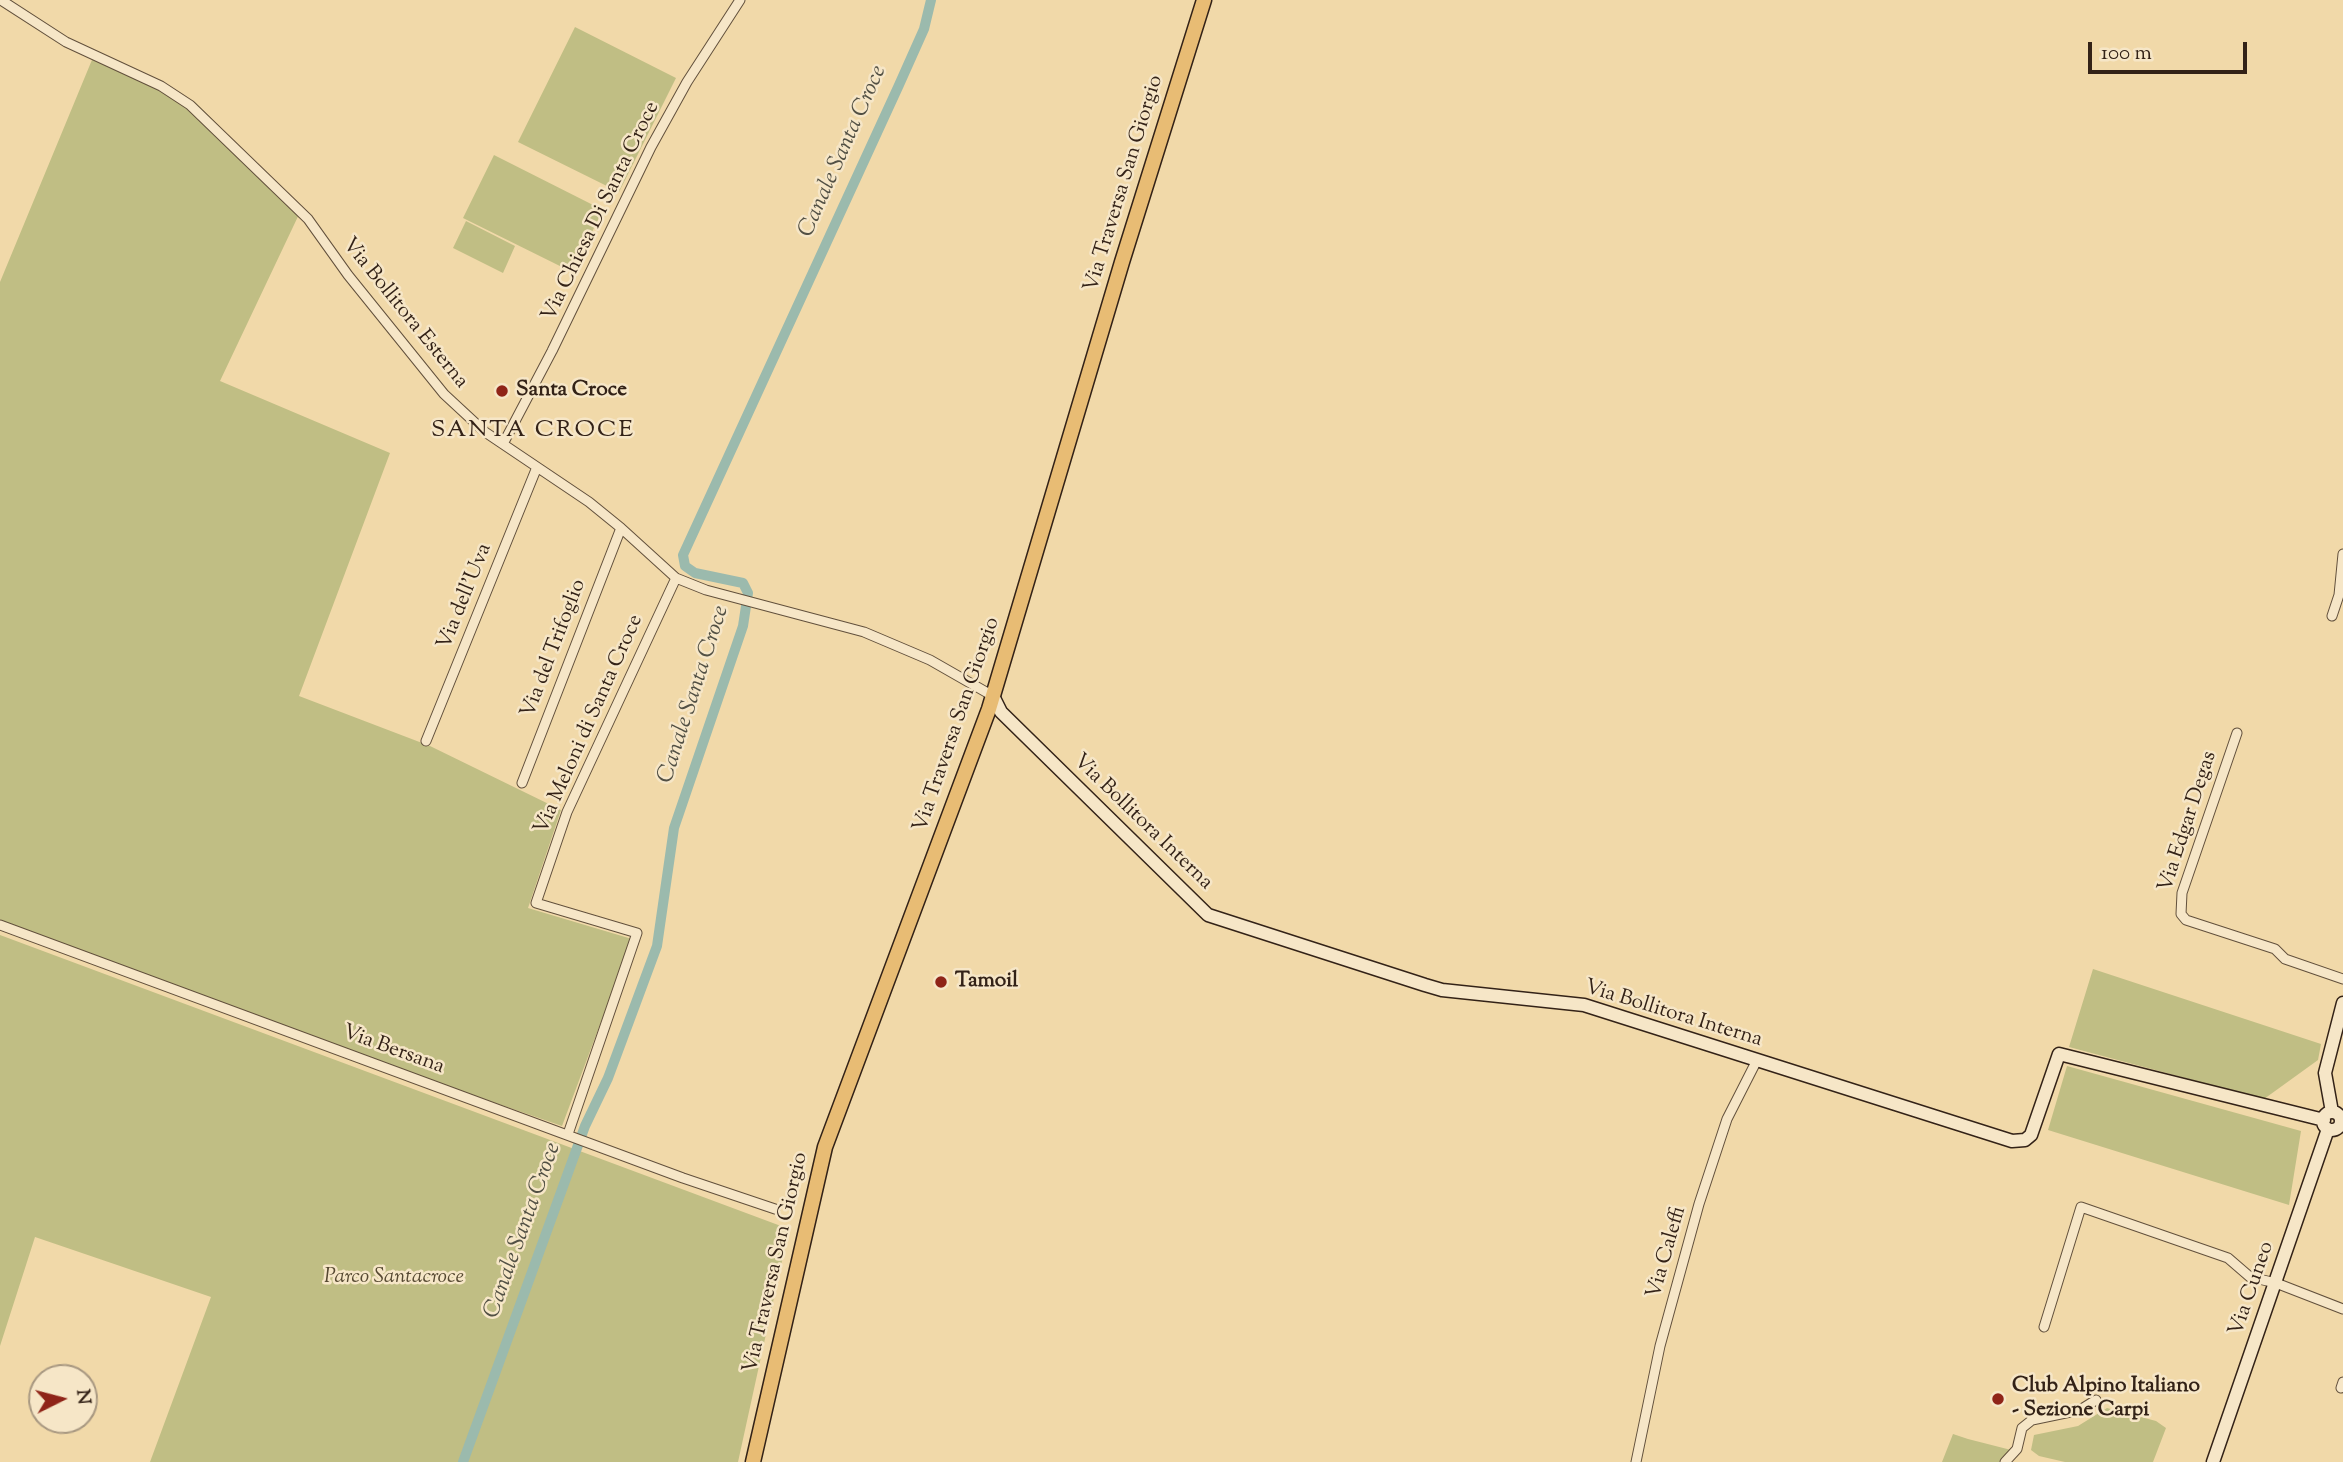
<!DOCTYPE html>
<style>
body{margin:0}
#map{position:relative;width:2343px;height:1462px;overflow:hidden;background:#f1d9a9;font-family:"Sorts Mill Goudy",serif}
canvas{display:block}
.north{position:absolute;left:28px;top:1364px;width:70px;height:70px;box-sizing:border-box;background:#f6e6c7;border:2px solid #a89881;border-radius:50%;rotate:84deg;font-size:19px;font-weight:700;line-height:28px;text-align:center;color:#332217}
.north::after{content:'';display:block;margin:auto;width:24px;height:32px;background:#8f2418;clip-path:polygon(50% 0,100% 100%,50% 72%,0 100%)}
.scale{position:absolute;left:2088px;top:42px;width:159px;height:32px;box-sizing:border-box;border:4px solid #332217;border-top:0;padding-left:9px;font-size:21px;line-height:24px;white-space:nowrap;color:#332217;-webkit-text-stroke:5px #f6e6c7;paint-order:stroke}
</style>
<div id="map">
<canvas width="2343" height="1462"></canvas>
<div class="north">N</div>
<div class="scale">100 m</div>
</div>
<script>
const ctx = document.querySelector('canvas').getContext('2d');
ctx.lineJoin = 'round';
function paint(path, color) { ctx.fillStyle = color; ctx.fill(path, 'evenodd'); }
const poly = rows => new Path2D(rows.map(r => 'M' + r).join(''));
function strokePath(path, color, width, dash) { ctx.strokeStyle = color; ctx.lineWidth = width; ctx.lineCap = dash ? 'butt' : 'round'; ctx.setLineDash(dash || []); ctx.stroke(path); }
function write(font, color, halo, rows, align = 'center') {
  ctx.font = font + ' "Sorts Mill Goudy",serif'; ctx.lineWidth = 5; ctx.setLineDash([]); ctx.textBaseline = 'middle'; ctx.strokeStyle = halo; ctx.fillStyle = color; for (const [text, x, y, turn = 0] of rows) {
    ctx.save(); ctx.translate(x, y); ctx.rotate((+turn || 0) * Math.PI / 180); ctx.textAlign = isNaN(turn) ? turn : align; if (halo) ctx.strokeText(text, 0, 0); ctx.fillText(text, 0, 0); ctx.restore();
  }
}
const green = poly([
 [575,27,676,78,619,192,518,142],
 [94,55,144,76,195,102,218,125,246,163,302,208,220,381,390,453,299,696,430,746,561,810,528,908,632,939,562,1126,400,1070,0,922,0,282],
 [494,155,603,210,572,272,463,218],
 [466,221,515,246,503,273,453,248],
 [0,935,789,1229,738,1462,150,1462,211,1297,35,1237,0,1346],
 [2093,969,2321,1044,2318,1060,2264,1099,2069,1047],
 [2067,1066,2301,1131,2289,1205,2048,1130],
 [2107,1408,2156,1421,2166,1428,2153,1462,2065,1462,2039,1456,2031,1450,2034,1435,2078,1426],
 [1953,1434,1968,1439,2015,1451,2001,1462,1942,1462]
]);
const canal = poly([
 [463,1462,585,1126,608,1078,657,946,674,828,743,626,748,593,743,583,695,573,685,566,683,555,899,85,924,29,931,0]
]);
const street = poly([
 [1,0,66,42,161,86,190,105,308,219,348,275,444,394,485,432,589,502,621,528,676,578,706,590,864,632,930,660,993,696],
 [503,444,552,351,651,147,687,82,740,0],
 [2332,616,2339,595,2343,554],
 [2237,733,2182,893,2181,914,2186,920,2275,949,2285,959,2343,979],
 [426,741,537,467],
 [522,783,621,528],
 [0,925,683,1178,775,1209],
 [568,1134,637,933,536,903,567,812,676,578],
 [2044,1327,2081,1207,2228,1258,2250,1277,2276,1283,2343,1309],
 [2341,1388,2343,1382],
 [1636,1462,1660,1346,1699,1204,1727,1119,1756,1062],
 [2005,1462,2017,1449,2022,1428,2032,1420,2080,1410,2096,1400]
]);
const secondary = poly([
 [993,696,1001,712,1208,915,1425,985,1442,990,1584,1005,2012,1141,2025,1140,2031,1135,2059,1054,2324,1120],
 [2332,1112,2325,1073,2343,1003],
 '2323 1121a9 9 0 1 1 18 0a9 9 0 1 1-18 0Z',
 [2213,1462,2328,1129]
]);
const primary = poly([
 [753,1462,825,1147,989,709,1122,262,1204,0]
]);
const markers = [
 [502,391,7,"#8f2418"],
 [941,982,7,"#8f2418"],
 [1998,1399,7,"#8f2418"]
];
const streetNames = [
 ["Via Traversa San Giorgio",1125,184,-73],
 ["Via Chiesa Di Santa Croce",602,212,-64],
 ["Via Bollitora Esterna",404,314,51],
 ["Via dell'Uva",466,597,-68],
 ["Via del Trifoglio",555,649,-69],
 ["Via Meloni di Santa Croce",590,725,-66],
 ["Via Traversa San Giorgio",958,725,-71],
 ["Via Edgar Degas",2189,822,-72],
 ["Via Bollitora Interna",1142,823,44],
 ["Via Bollitora Interna",1673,1015,17],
 ["Via Bersana",393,1051,20],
 ["Via Caleffi",1668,1253,-74],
 ["Via Traversa San Giorgio",777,1263,-77],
 ["Via Cuneo",2253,1289,-71]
];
const poiNames = [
 ["Santa Croce",516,391],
 ["Tamoil",955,982],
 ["Club Alpino Italiano",2012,1387],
 ["- Sezione Carpi",2012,1411]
];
const parkNames = [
 ["Parco Santacroce",394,1278]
];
const waterNames = [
 ["Canale Santa Croce",844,152,-66],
 ["Canale Santa Croce",695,695,-72],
 ["Canale Santa Croce",524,1231,-70]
];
const quarterNames = [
 ["SANTA CROCE",533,432]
];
paint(green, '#c0be84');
strokePath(canal, '#9bbaad', 10);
strokePath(street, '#62503c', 11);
strokePath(secondary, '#332217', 15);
strokePath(primary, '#332217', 17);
strokePath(street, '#f6e6c7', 9);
strokePath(secondary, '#f6e6c7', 12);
strokePath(primary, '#e8bc74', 14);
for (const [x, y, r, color] of markers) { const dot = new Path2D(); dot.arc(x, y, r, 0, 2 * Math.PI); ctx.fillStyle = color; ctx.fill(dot); strokePath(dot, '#f6e6c7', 2.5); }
write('21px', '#332217', '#f6e6c7', streetNames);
write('bold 21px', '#332217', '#f6e6c7', poiNames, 'left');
write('italic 21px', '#564932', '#f6e6c7', parkNames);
write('italic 23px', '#525044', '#f6e6c7', waterNames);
ctx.letterSpacing = '2px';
write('24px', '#332217', '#f6e6c7', quarterNames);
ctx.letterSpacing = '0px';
</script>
